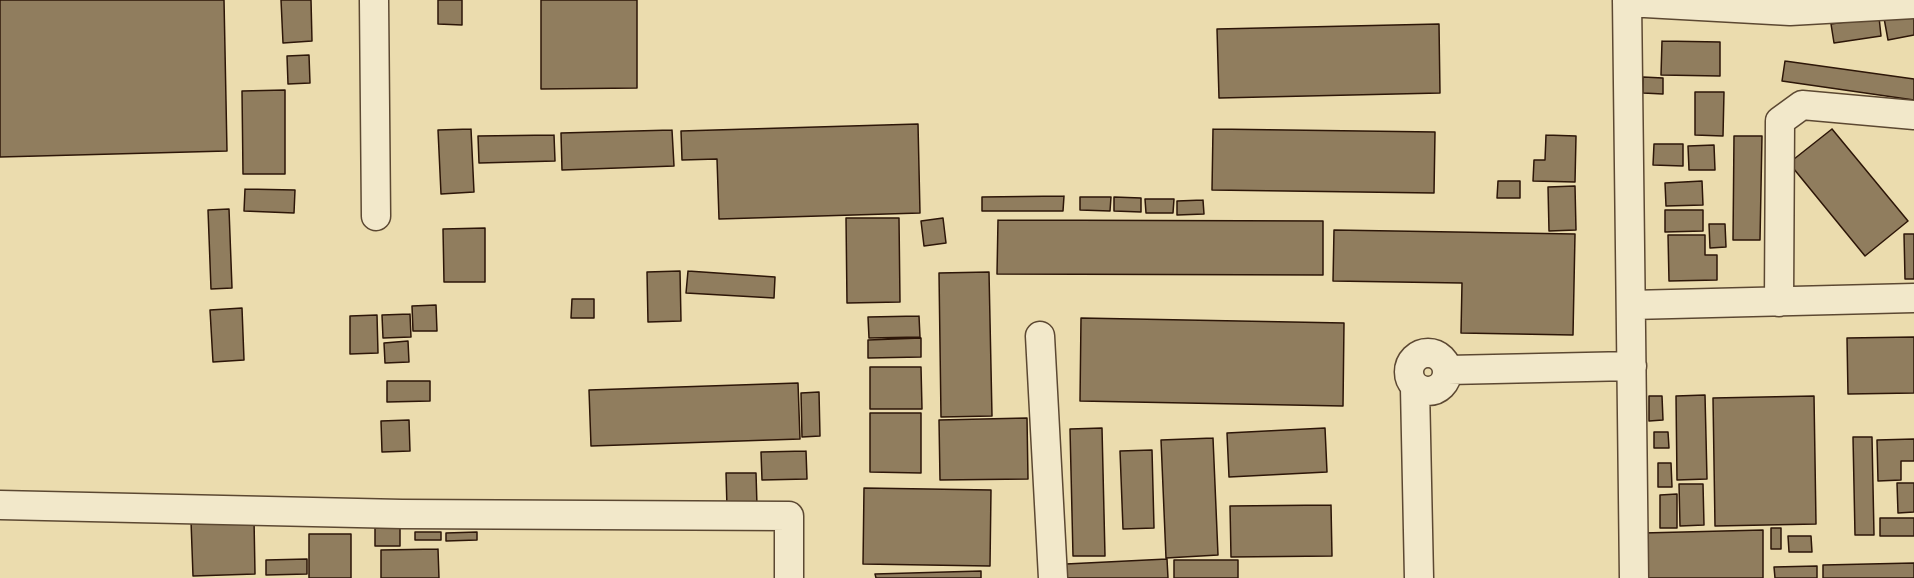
<!DOCTYPE html>
<style>
body{margin:0}
canvas{display:block;background:#ebdcae}
</style>
<canvas width="1914" height="578"></canvas>
<script>
const ctx = document.querySelector('canvas').getContext('2d');
ctx.lineJoin = 'round';
function paint(path, color) { ctx.fillStyle = color; ctx.fill(path, 'evenodd'); }
const poly = rows => new Path2D(rows.map(r => 'M' + r).join(''));
function strokePath(path, color, width, dash) { ctx.strokeStyle = color; ctx.lineWidth = width; ctx.lineCap = dash ? 'butt' : 'round'; ctx.setLineDash(dash || []); ctx.stroke(path); }
const building = poly([
 [0,0,224,0,227,151,0,157,0,0],
 [281,0,311,0,312,41,283,43,281,0],
 [438,0,462,0,462,25,438,24,438,0],
 [541,0,637,0,637,88,541,89,541,0],
 [1914,12,1914,35,1888,40,1884,18,1914,12],
 [1879,17,1881,36,1834,43,1831,24,1879,17],
 [1439,24,1440,93,1219,98,1217,29,1439,24],
 [1662,41,1720,42,1720,76,1661,75,1662,41],
 [309,55,310,83,288,84,287,56,309,55],
 [1785,61,1914,79,1914,100,1782,81,1785,61],
 [1643,77,1663,78,1663,94,1643,93,1643,77],
 [285,90,285,174,243,174,242,91,285,90],
 [1695,92,1724,92,1723,136,1695,135,1695,92],
 [918,124,920,213,719,219,717,159,682,160,681,131,918,124],
 [471,129,474,192,441,194,438,130,471,129],
 [1213,129,1435,132,1434,193,1212,190,1213,129],
 [1832,129,1908,221,1865,256,1789,163,1832,129],
 [672,130,674,166,562,170,561,133,672,130],
 [554,135,555,161,479,163,478,136,554,135],
 [1546,135,1576,136,1575,182,1533,181,1534,160,1545,160,1546,135],
 [1734,136,1762,136,1760,240,1733,240,1734,136],
 [1654,144,1683,144,1683,166,1653,165,1654,144],
 [1714,145,1715,170,1689,170,1688,146,1714,145],
 [1498,181,1520,181,1520,198,1497,198,1498,181],
 [1702,181,1703,205,1666,206,1665,183,1702,181],
 [1575,186,1576,230,1549,231,1548,187,1575,186],
 [245,189,295,190,294,213,244,211,245,189],
 [1064,196,1063,211,982,211,982,197,1064,196],
 [1080,197,1111,197,1110,211,1080,210,1080,197],
 [1114,197,1141,198,1141,212,1114,211,1114,197],
 [1145,199,1174,199,1173,213,1146,213,1145,199],
 [1203,200,1204,214,1177,215,1177,201,1203,200],
 [229,209,232,288,211,289,208,210,229,209],
 [1665,210,1703,210,1703,231,1665,232,1665,210],
 [846,218,899,218,900,302,847,303,846,218],
 [943,218,946,243,924,246,921,221,943,218],
 [998,220,1323,221,1323,275,997,274,998,220],
 [1709,224,1725,224,1726,247,1710,248,1709,224],
 [485,228,485,282,444,282,443,229,485,228],
 [1334,230,1575,234,1573,335,1461,333,1462,283,1333,281,1334,230],
 [1904,234,1914,234,1914,279,1905,279,1904,234],
 [1668,235,1705,235,1705,255,1717,255,1717,280,1669,281,1668,235],
 [680,271,681,321,648,322,647,272,680,271],
 [688,271,775,277,774,298,686,293,688,271],
 [989,272,992,416,941,417,939,273,989,272],
 [572,299,594,299,594,318,571,318,572,299],
 [436,305,437,331,413,331,412,306,436,305],
 [242,308,244,360,213,362,210,310,242,308],
 [410,314,411,337,383,338,382,315,410,314],
 [377,315,378,353,350,354,350,316,377,315],
 [919,316,920,337,869,338,868,317,919,316],
 [1081,318,1344,323,1343,406,1080,401,1081,318],
 [1914,337,1914,393,1848,394,1847,338,1914,337],
 [921,338,921,357,868,358,868,340,921,338],
 [408,341,409,362,385,363,384,343,408,341],
 [870,367,921,367,922,409,870,409,870,367],
 [387,381,430,381,430,401,387,402,387,381],
 [798,383,800,439,591,446,589,390,798,383],
 [819,392,820,436,802,437,801,393,819,392],
 [1705,395,1707,479,1677,480,1676,396,1705,395],
 [1649,396,1662,396,1663,420,1649,421,1649,396],
 [1814,396,1816,524,1715,526,1713,398,1814,396],
 [870,413,921,413,921,473,870,472,870,413],
 [1027,418,1028,479,940,480,939,420,1027,418],
 [409,420,410,451,382,452,381,421,409,420],
 [1102,428,1105,556,1073,556,1070,429,1102,428],
 [1325,428,1327,472,1229,477,1227,433,1325,428],
 [1654,432,1668,432,1669,448,1654,448,1654,432],
 [1853,437,1872,437,1874,535,1855,535,1853,437],
 [1213,438,1218,555,1166,558,1161,440,1213,438],
 [1914,439,1914,461,1901,461,1901,480,1878,481,1877,440,1914,439],
 [1152,450,1154,528,1123,529,1120,451,1152,450],
 [806,451,807,479,762,480,761,452,806,451],
 [1658,463,1671,463,1672,487,1658,487,1658,463],
 [726,473,756,473,757,506,727,508,726,473],
 [1897,483,1914,483,1914,512,1898,513,1897,483],
 [1679,484,1703,484,1704,525,1680,526,1679,484],
 [864,488,991,490,990,566,863,564,864,488],
 [1677,494,1677,528,1660,528,1660,495,1677,494],
 [1331,505,1332,556,1231,557,1230,506,1331,505],
 [1880,518,1914,518,1914,536,1880,536,1880,518],
 [254,519,255,574,193,576,191,521,254,519],
 [375,528,400,528,400,546,375,546,375,528],
 [1771,528,1781,528,1781,549,1771,549,1771,528],
 [1763,530,1763,578,1643,578,1643,533,1763,530],
 [415,532,441,532,441,540,415,540,415,532],
 [477,532,477,540,446,541,446,533,477,532],
 [309,534,351,534,351,578,309,578,309,534],
 [1788,536,1811,536,1812,552,1789,552,1788,536],
 [438,549,439,578,381,578,381,550,438,549],
 [307,559,307,574,266,575,266,560,307,559],
 [1167,559,1168,578,1066,578,1066,564,1167,559],
 [1174,560,1238,560,1238,578,1174,578,1174,560],
 [1914,563,1914,578,1823,578,1823,565,1914,563],
 [1817,566,1817,578,1775,578,1774,567,1817,566],
 [981,571,981,578,876,578,875,574,981,571]
]);
const minor = poly([
 [374,0,376,216],
 [1627,0,1634,578],
 [1627,2,1790,11,1914,4],
 [1779,302,1780,121,1802,105,1914,115],
 [1631,305,1914,298],
 [1040,336,1053,578],
 '1409 372a19 19 0 1 1 38 0a19 19 0 1 1-38 0Z',
 [1448,370,1632,366],
 [1415,388,1419,578],
 [0,505,402,514,789,516,789,578]
]);
paint(building, '#907d5e');
strokePath(building, '#2d1608', 1.5);
strokePath(minor, '#5c4832', 31);
strokePath(minor, '#f2e8ca', 28);
</script>
